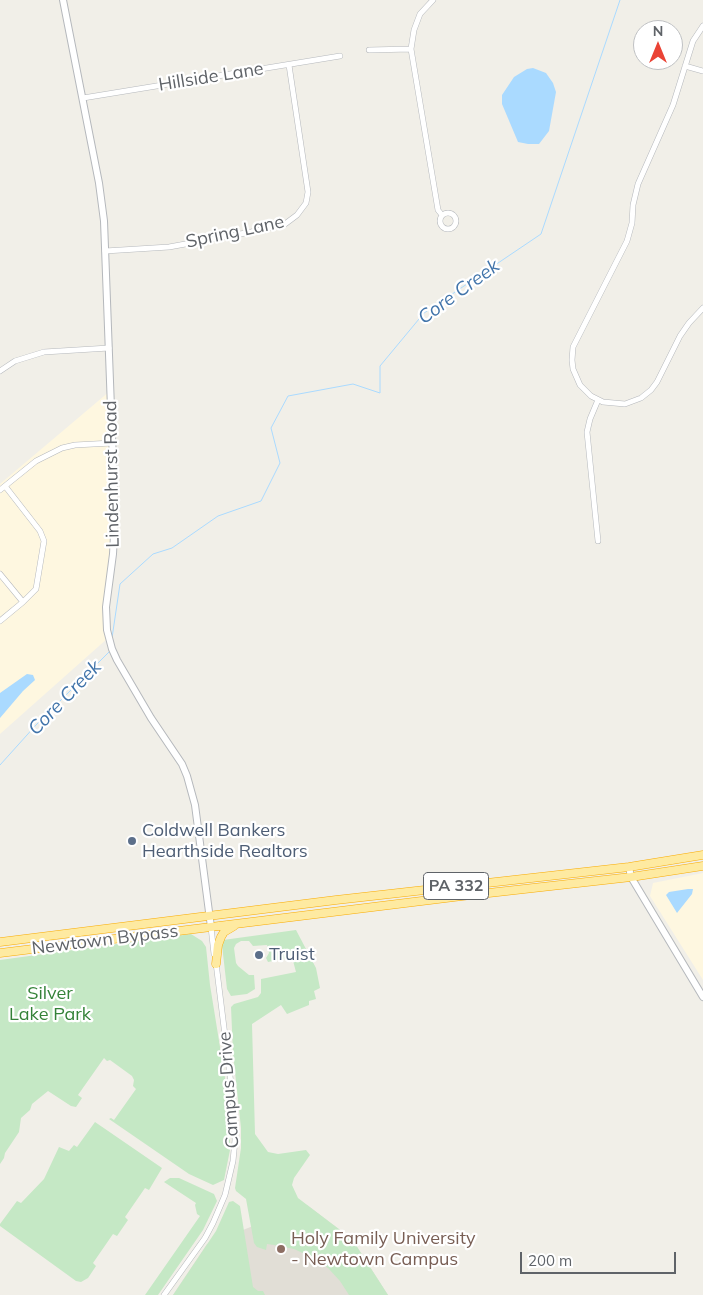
<!DOCTYPE html>
<style>
body{margin:0}
#map{position:relative;width:703px;height:1295px;overflow:hidden;background:#f1efe8;font-family:Mulish,sans-serif}
canvas{display:block}
.north{position:absolute;left:633px;top:20px;width:50px;height:50px;box-sizing:border-box;background:#fff;border:1px solid #bfc1c3;border-radius:50%;rotate:0deg;font-size:14px;font-weight:700;line-height:20px;text-align:center;color:#5f6368}
.north::after{content:'';display:block;margin:auto;width:18px;height:22px;background:#ea4335;clip-path:polygon(50% 0,100% 100%,50% 72%,0 100%)}
.scale{position:absolute;left:520px;top:1252px;width:156px;height:22px;box-sizing:border-box;border:2px solid #5f6368;border-top:0;padding-left:6px;font-size:15px;line-height:18px;white-space:nowrap;color:#5f6368;-webkit-text-stroke:4px #fff;paint-order:stroke}
</style>
<div id="map">
<canvas width="703" height="1295"></canvas>
<div class="north">N</div>
<div class="scale">200 m</div>
</div>
<script>
const ctx = document.querySelector('canvas').getContext('2d');
ctx.lineJoin = 'round';
function paint(path, color) { ctx.fillStyle = color; ctx.fill(path, 'evenodd'); }
const poly = rows => new Path2D(rows.map(r => 'M' + r).join(''));
function strokePath(path, color, width, dash) { ctx.strokeStyle = color; ctx.lineWidth = width; ctx.lineCap = dash ? 'butt' : 'round'; ctx.setLineDash(dash || []); ctx.stroke(path); }
function write(font, color, halo, rows, align = 'center') {
  ctx.font = font + ' Mulish,sans-serif'; ctx.lineWidth = 4.5; ctx.setLineDash([]); ctx.textBaseline = 'middle'; ctx.strokeStyle = halo; ctx.fillStyle = color; for (const [text, x, y, turn = 0] of rows) {
    ctx.save(); ctx.translate(x, y); ctx.rotate((+turn || 0) * Math.PI / 180); ctx.textAlign = isNaN(turn) ? turn : align; if (halo) ctx.strokeText(text, 0, 0); ctx.fillText(text, 0, 0); ctx.restore();
  }
}
const commercial = poly([
 [110,391,115,515,107,595,108,638,0,734,0,484],
 [703,873,703,980,650,896,653,883]
]);
const education = poly([
 [307,1205,352,1239,388,1295,173,1295,207,1244]
]);
const green = poly([
 [296,930,316,968,320,988,314,991,316,999,309,1001,309,1005,287,1014,281,1005,252,1024,255,1134,268,1152,278,1154,306,1150,310,1155,294,1178,292,1185,298,1198,352,1239,388,1295,349,1295,340,1281,328,1268,307,1255,294,1249,274,1245,267,1244,266,1250,257,1247,254,1243,246,1199,236,1191,235,1188,241,1148,241,1128,233,1053,231,1007,234,1004,258,997,261,993,261,979,296,972,292,957,268,962,266,958,269,953,267,945,253,946,249,941,241,941,236,944,234,948,236,963,238,966,249,975,254,975,255,989,247,994,231,996,227,989,222,945,223,940],
 [191,934,202,941,206,947,210,985,226,1084,230,1120,230,1150,224,1180,213,1185,189,1174,109,1119,111,1118,114,1120,136,1089,133,1086,134,1080,132,1076,110,1060,107,1061,104,1058,78,1095,82,1098,76,1107,71,1106,48,1091,32,1104,30,1110,21,1118,19,1132,5,1153,4,1158,0,1164,0,960],
 [95,1122,162,1168,149,1190,145,1188,125,1217,128,1220,117,1236,113,1234,93,1263,96,1266,88,1278,81,1282,76,1281,0,1226,0,1224,17,1201,21,1203,44,1179,59,1147,69,1151,74,1145,77,1147],
 [170,1178,179,1178,214,1194,217,1201,203,1230,158,1295,145,1295,200,1216,197,1214,195,1205,196,1203,164,1182],
 [233,1201,240,1206,253,1287,258,1291,263,1291,265,1295,173,1295,216,1231,229,1202]
]);
const water = poly([
 [533,68,546,73,553,83,556,92,549,131,539,144,528,144,518,142,502,104,502,95,514,77,527,69],
 [27,674,33,675,35,680,23,691,0,718,0,693],
 [688,889,693,889,692,894,677,913,666,895,669,892]
]);
const stream = poly([
 [112,638,120,584,153,554,172,548,218,516,261,501,280,463,271,428,288,396,353,384,380,393,380,366,424,313,541,234,620,0],
 [0,765,36,725,109,652]
]);
const minor = poly([
 [433,0,420,14,414,30,411,49,438,210,442,215],
 [703,26,693,41,673,105,638,184,633,205,632,223,627,241,573,347,572,360,573,369,580,385,591,396,603,402,625,404,641,398,651,390,657,382,680,336,689,323,703,308],
 [369,50,411,49],
 [685,66,703,71],
 [83,98,340,56],
 '440 221a8 8 0 1 1 16 0a8 8 0 1 1-16 0Z',
 [105,251,169,247,251,232,285,224,297,215,306,203,308,192,289,65],
 [0,371,15,361,44,352,109,348],
 [598,400,590,419,587,432,598,541],
 [0,490,36,461,62,448,75,445,112,443],
 [0,574,23,602],
 [0,621,23,602,36,589,44,541,40,531,5,486],
 [211,927,214,954],
 [164,1295,205,1238,213,1223,225,1195,233,1161,235,1140,233,1100,216,963]
]);
const tertiary = poly([
 [63,0,99,183,104,221,115,515,113,554,106,607,107,630,112,649,117,660,151,718,182,764,187,776,195,805,211,927],
 [629,867,631,877,703,997]
]);
const trunk = poly([
 [0,942,336,900,629,867,703,855],
 [0,953,462,896,631,877,703,866],
 [216,964,218,945,221,937,224,932,234,926]
]);
const markers = [
 [132,841,5,"#5c6f8a"],
 [259,955,5,"#5c6f8a"],
 [281,1249,5,"#8d6e63"]
];
const shields = [
 [456,886,65]
];
const shieldNames = [
 ["PA 332",456,886]
];
const streetNames = [
 ["Hillside Lane",211,77,-9],
 ["Spring Lane",235,232,-12],
 ["Lindenhurst Road",112,474,-91],
 ["Newtown Bypass",105,940,-7],
 ["Campus Drive",229,1090,-94]
];
const serviceNames = [
 ["Coldwell Bankers",142,831],
 ["Hearthside Realtors",142,852],
 ["Truist",269,955]
];
const parkNames = [
 ["Silver",50,994],
 ["Lake Park",50,1015]
];
const educationNames = [
 ["Holy Family University",291,1239],
 ["- Newtown Campus",291,1260]
];
const waterNames = [
 ["Core Creek",459,292,-36],
 ["Core Creek",65,698,-46]
];
paint(commercial, '#fef7e0');
paint(education, '#e1ded6');
paint(green, '#c5e8c5');
paint(water, '#aadaff');
strokePath(stream, '#aadaff', 1);
strokePath(minor, '#b5b8bc', 6);
strokePath(tertiary, '#b5b8bc', 8);
strokePath(trunk, '#f9ab00', 9);
strokePath(minor, '#fff', 5);
strokePath(tertiary, '#fff', 6);
strokePath(trunk, '#feeaa1', 8);
for (const [x, y, r, color] of markers) { const dot = new Path2D(); dot.arc(x, y, r, 0, 2 * Math.PI); ctx.fillStyle = color; ctx.fill(dot); strokePath(dot, '#fff', 2); }
for (const [x, y, w] of shields) { const box = new Path2D(); box.roundRect(x - w / 2, y - 13.5, w, 27, 4); ctx.fillStyle = '#fff'; ctx.fill(box); strokePath(box, '#5f6368', 1); }
write('bold 16px', '#5f6368', null, shieldNames);
write('18px', '#5f6368', '#fff', streetNames);
write('18px', '#4e5e75', '#fff', serviceNames, 'left');
write('18px', '#348238', '#fff', parkNames);
write('18px', '#785e54', '#fff', educationNames, 'left');
write('italic 19px', '#4174aa', '#fff', waterNames);
</script>
